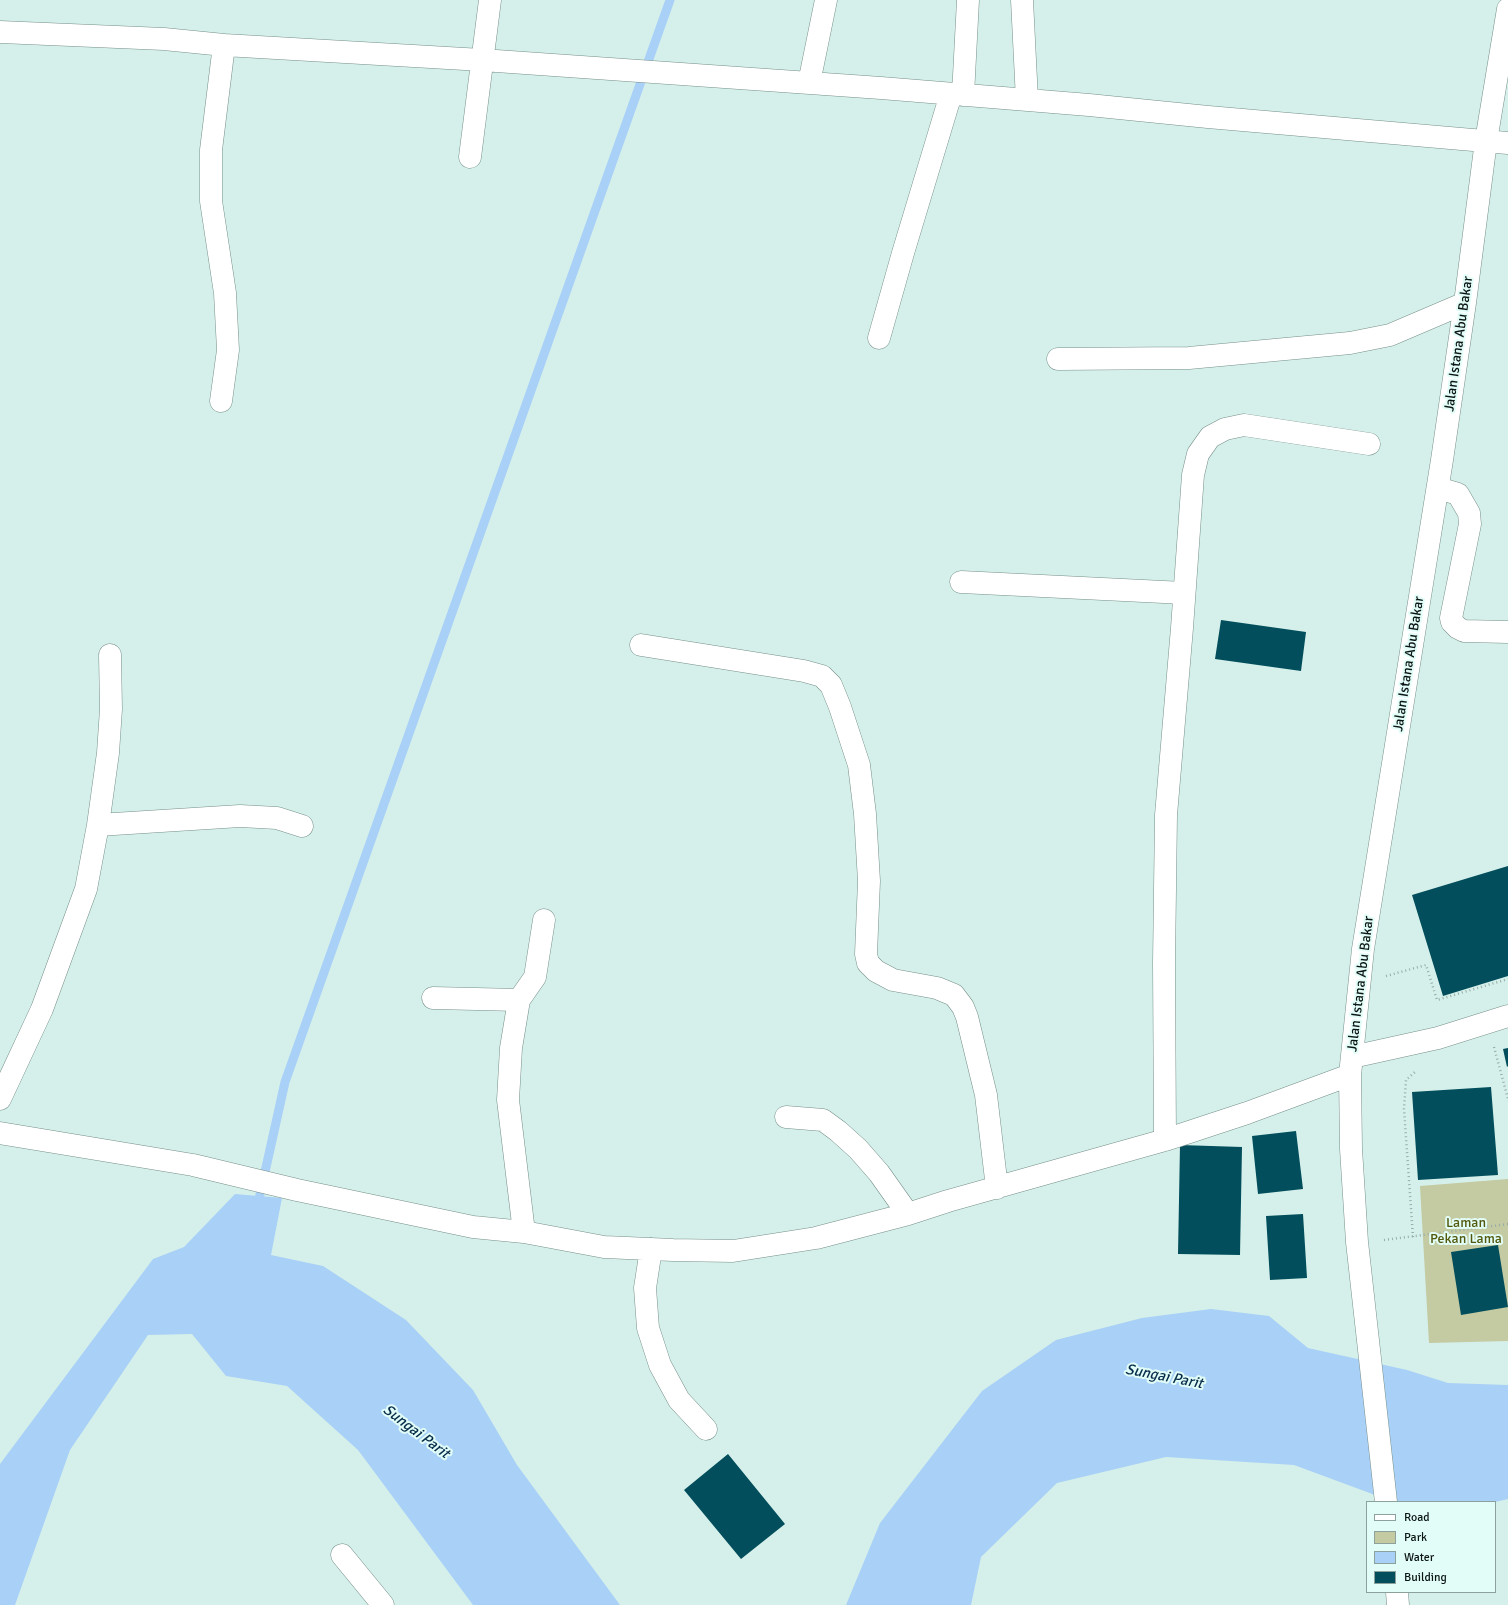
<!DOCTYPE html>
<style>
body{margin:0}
#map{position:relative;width:1508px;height:1605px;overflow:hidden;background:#d5f0ea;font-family:Signika,sans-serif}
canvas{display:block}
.legend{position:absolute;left:1366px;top:1501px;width:130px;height:92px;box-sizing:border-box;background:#e2fdf7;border:1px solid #8ca09c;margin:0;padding:5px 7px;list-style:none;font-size:12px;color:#0b1513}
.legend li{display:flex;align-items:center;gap:8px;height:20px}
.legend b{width:20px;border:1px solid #8ca09c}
</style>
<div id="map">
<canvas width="1508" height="1605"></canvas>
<ul class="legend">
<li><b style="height:5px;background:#fff"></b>Road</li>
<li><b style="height:11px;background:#c4caa1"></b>Park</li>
<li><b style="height:11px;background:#a9d0f7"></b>Water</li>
<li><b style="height:11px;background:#024e5c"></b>Building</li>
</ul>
</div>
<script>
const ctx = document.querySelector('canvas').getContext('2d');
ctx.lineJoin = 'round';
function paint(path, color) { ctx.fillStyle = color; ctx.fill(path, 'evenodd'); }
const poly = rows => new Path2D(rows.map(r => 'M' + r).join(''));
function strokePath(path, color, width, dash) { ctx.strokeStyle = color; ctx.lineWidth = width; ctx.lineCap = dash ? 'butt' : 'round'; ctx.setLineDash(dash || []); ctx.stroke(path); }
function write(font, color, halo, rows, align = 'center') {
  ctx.font = font + ' Signika,sans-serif'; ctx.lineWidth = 4; ctx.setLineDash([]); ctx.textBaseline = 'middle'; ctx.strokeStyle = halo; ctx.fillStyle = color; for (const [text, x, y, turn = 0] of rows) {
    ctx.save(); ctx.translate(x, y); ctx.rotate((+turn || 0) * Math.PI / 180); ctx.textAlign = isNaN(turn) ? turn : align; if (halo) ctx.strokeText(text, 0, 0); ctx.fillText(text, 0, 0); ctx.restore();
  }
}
const green = poly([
 [1508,1179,1508,1341,1429,1343,1420,1186]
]);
const water = poly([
 [235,1194,282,1198,271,1255,323,1266,406,1320,473,1390,517,1465,620,1605,473,1605,358,1450,287,1386,226,1376,192,1334,148,1335,70,1450,15,1605,0,1605,0,1464,153,1259,184,1247],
 [1211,1309,1269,1316,1308,1348,1407,1370,1448,1383,1508,1385,1508,1499,1495,1502,1394,1502,1294,1465,1166,1457,1057,1483,981,1557,971,1605,846,1605,880,1523,982,1391,1056,1340,1142,1318]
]);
const stream = poly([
 [257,1208,285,1082,670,0]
]);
const building = poly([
 [1221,620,1306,632,1301,671,1215,659],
 [1508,866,1508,976,1443,996,1412,895],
 [1508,1048,1508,1066,1507,1067,1503,1049],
 [1491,1087,1498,1175,1418,1180,1412,1092],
 [1296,1131,1303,1189,1258,1194,1252,1136],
 [1180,1145,1242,1147,1240,1255,1178,1254],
 [1303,1214,1307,1278,1270,1280,1266,1216],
 [1498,1245,1508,1307,1461,1315,1451,1252],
 [728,1454,785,1524,741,1559,684,1490]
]);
const path = poly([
 [1386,976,1426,965,1437,1000,1508,979],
 [1494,1047,1508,1099],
 [1413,1237,1404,1109,1406,1080,1415,1072],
 [1384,1240,1508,1224]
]);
const minor = poly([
 [1022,0,1027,100],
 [0,32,164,39,224,45,482,60,881,88,1089,105,1208,117,1508,143],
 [809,83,826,0],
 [963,95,968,0],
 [470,157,490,0],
 [879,338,903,253,951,94],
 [1058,359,1189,358,1350,343,1390,335,1465,303],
 [221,401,228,350,225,293,211,201,211,150,224,45],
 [1438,488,1458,494,1469,513,1470,524,1451,618,1452,622,1458,628,1464,631,1508,632],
 [961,582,1184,593],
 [641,645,804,671,822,676,831,685,840,707,859,765,865,814,869,881,866,954,868,963,876,971,893,980,937,988,954,995,963,1007,967,1017,986,1095,997,1188],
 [98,825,240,816,277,818,302,826],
 [433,998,519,1000],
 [1352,1057,1438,1038,1508,1016],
 [0,1099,42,1009,86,889,98,825,108,753,111,709,110,655],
 [786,1117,823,1120,838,1131,858,1149,879,1173,908,1214],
 [0,1133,193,1165,297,1190,473,1227,524,1232,604,1247,673,1250,733,1251,816,1238,908,1214,948,1201,1165,1140,1247,1113,1350,1075],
 [1165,1140,1164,963,1166,815,1182,628,1193,475,1198,454,1210,437,1225,429,1244,425,1369,444],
 [524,1232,508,1100,511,1048,519,1000,535,977,544,920],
 [651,1249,645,1288,648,1328,660,1365,679,1400,706,1429],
 [1386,1502,1357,1242,1351,1149,1350,1075,1363,949,1442,460,1465,303,1486,141,1508,9],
 [342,1555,383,1605],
 [1397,1592,1398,1605]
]);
const streetNames = [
 ["Jalan Istana Abu Bakar",1459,344,-82],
 ["Jalan Istana Abu Bakar",1409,664,-81],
 ["Jalan Istana Abu Bakar",1361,984,-83]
];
const parkNames = [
 ["Laman",1466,1223],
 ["Pekan Lama",1466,1239]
];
const waterNames = [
 ["Sungai Parit",1164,1377,11],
 ["Sungai Parit",416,1432,37]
];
paint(green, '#c4caa1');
paint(water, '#a9d0f7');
strokePath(stream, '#a9d0f7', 9);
paint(building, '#024e5c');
strokePath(minor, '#768f89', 23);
strokePath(path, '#97aca8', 2.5, [1, 3]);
strokePath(minor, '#fff', 22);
write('14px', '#0b1513', '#e2fdf7', streetNames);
write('14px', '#53580e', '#e2fdf7', parkNames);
write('italic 15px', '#072c4a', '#e2fdf7', waterNames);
</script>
